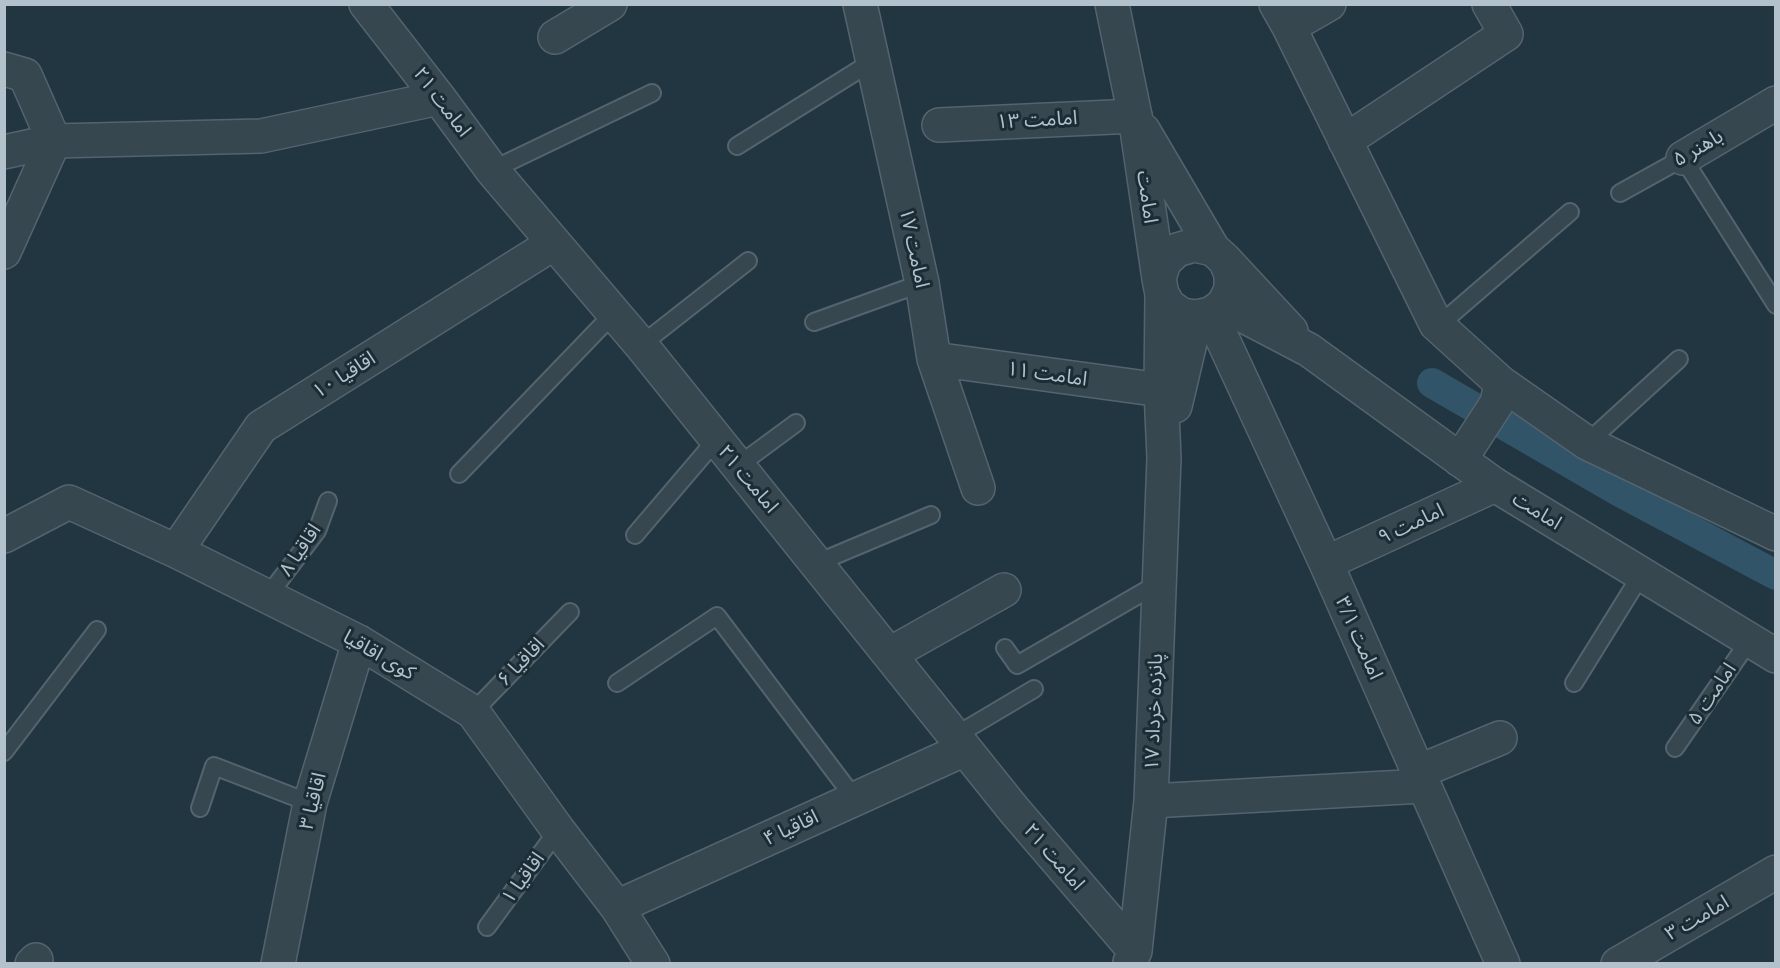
<!DOCTYPE html>
<meta charset="utf-8">
<style>
body{margin:0}
#map{position:relative;width:1780px;height:968px;overflow:hidden;background:#223641;font-family:"Public Sans",sans-serif}
canvas{display:block}
.frame{position:absolute;inset:0;border:6px solid #b2c1cb;pointer-events:none}
</style>
<div id="map">
<canvas width="1780" height="968"></canvas>
<div class="frame"></div>
</div>
<script>
const ctx = document.querySelector('canvas').getContext('2d');
ctx.lineJoin = 'round';
const poly = rows => new Path2D(rows.map(r => 'M' + r).join(''));
function strokePath(path, color, width, dash) { ctx.strokeStyle = color; ctx.lineWidth = width; ctx.lineCap = dash ? 'butt' : 'round'; ctx.setLineDash(dash || []); ctx.stroke(path); }
function write(font, color, halo, rows, align = 'center') {
  ctx.font = font + ' "Public Sans","Noto Sans Arabic",sans-serif'; ctx.lineWidth = 6; ctx.setLineDash([]); ctx.textBaseline = 'middle'; ctx.strokeStyle = halo; ctx.fillStyle = color; for (const [text, x, y, turn = 0] of rows) {
    ctx.save(); ctx.translate(x, y); ctx.rotate((+turn || 0) * Math.PI / 180); ctx.textAlign = isNaN(turn) ? turn : align; if (halo) ctx.strokeText(text, 0, 0); ctx.fillText(text, 0, 0); ctx.restore();
  }
}
const canal = poly([
 [1432,383,1620,492,1776,575]
]);
const service = poly([
 [737,146,873,61],
 [492,170,652,93],
 [1620,193,1683,158,1776,305],
 [814,322,922,283],
 [1438,326,1570,212],
 [641,345,748,261],
 [1587,443,1679,359],
 [739,465,796,423],
 [459,474,614,313],
 [635,535,716,440],
 [817,563,931,515],
 [267,597,317,531,328,501],
 [1005,648,1017,665,1159,583],
 [617,683,717,616,855,799],
 [1574,683,1641,575],
 [473,712,570,612],
 [955,736,1034,689],
 [1675,748,1749,641],
 [4,752,97,630],
 [200,808,214,766,310,803],
 [487,927,558,830]
]);
const minor = poly([
 [366,4,439,98,492,170,641,345,1014,810,1135,951],
 [860,4,922,283,934,359,978,488],
 [1276,4,1289,27,1436,324,1501,383,1587,443,1776,534],
 [1289,27,1329,4],
 [555,37,610,4],
 [4,69,25,75,54,141,4,252],
 [939,125,1135,116],
 [1345,141,1506,34,1489,4],
 [4,152,54,141,261,136,439,98],
 [1683,158,1776,103],
 [1211,314,1326,563,1503,964],
 [934,359,1161,390],
 [1175,406,1196,317],
 [1460,460,1497,403,1501,383],
 [4,536,69,502,176,551,359,642,473,712,558,830,617,907,653,964],
 [176,551,261,427,554,243],
 [1326,563,1495,485],
 [890,654,1004,590],
 [1418,772,1500,738],
 [1151,801,1423,786],
 [617,907,965,749],
 [1130,962,1135,951,1151,801,1164,458,1161,390,1162,294],
 [32,964,36,960],
 [278,964,310,803,359,642],
 [1618,964,1776,872]
]);
const tertiary = poly([
 [1112,4,1135,116,1159,279],
 [1143,130,1213,249],
 [1225,260,1231,274,1231,290,1223,305,1211,314,1196,317,1182,315,1169,306,1162,294,1159,279,1164,262,1177,250,1194,245,1213,249,1225,260,1291,331],
 [1223,305,1309,350,1495,485,1776,656]
]);
const streetNames = [
 ["امامت ۲۱",442,102,53],
 ["امامت ۱۳",1037,120,-3],
 ["باهنر ۵",1698,148,-30],
 ["امامت",1147,197,82],
 ["امامت ۱۷",914,248,78],
 ["امامت ۱۱",1047,374,8],
 ["اقاقیا ۱۰",344,375,-32],
 ["امامت ۲۱",748,479,50],
 ["امامت",1537,511,32],
 ["امامت ۹",1411,524,-25],
 ["اقاقیا ۸",300,550,-56],
 ["امامت ۳/۱",1359,638,66],
 ["کوی اقاقیا",379,655,30],
 ["اقاقیا ۶",521,662,-46],
 ["امامت ۵",1712,694,-56],
 ["پانزده خرداد ۱۷",1154,712,-88],
 ["اقاقیا ۳",313,801,-76],
 ["اقاقیا ۴",791,828,-25],
 ["امامت ۲۱",1054,857,49],
 ["اقاقیا ۱",523,878,-54],
 ["امامت ۳",1697,918,-30]
];
strokePath(canal, '#325468', 30);
strokePath(service, '#54646e', 20);
strokePath(minor, '#54646e', 36);
strokePath(tertiary, '#54646e', 36);
strokePath(service, '#364750', 16);
strokePath(minor, '#364750', 33);
strokePath(tertiary, '#364750', 33);
write('20px', '#b2c1cb', '#1b2c35', streetNames);
</script>
